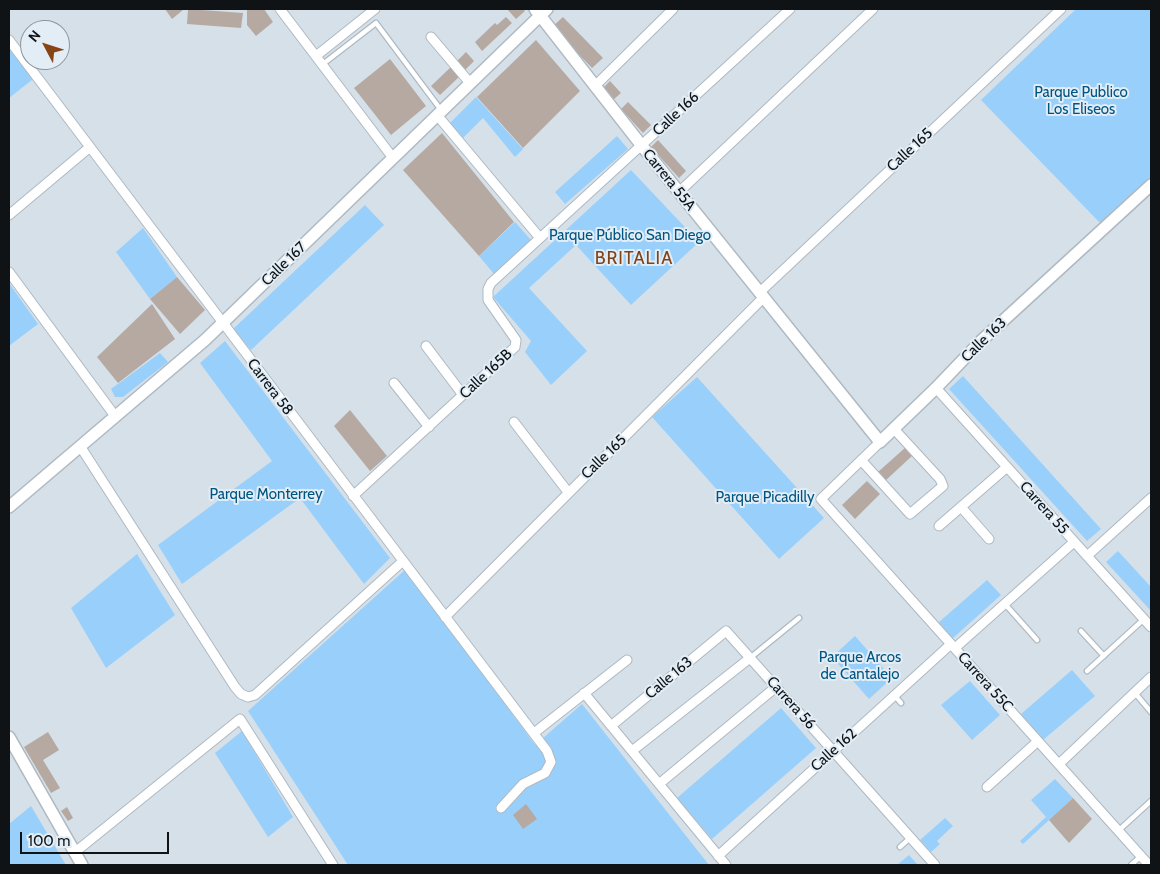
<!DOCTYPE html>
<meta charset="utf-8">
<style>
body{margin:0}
#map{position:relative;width:1160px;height:874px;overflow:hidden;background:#d5e0e9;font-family:Cabin,sans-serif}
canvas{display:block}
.frame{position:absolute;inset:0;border:10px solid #0f1316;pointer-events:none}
.north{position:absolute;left:20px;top:20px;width:50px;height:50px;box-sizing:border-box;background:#e2edf6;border:1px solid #8e969c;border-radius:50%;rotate:310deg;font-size:14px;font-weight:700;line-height:20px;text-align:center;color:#0f1316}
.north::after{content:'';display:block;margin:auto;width:18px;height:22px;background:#874515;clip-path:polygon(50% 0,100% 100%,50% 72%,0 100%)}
.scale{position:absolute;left:20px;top:832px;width:149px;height:22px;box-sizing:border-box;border:2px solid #0f1316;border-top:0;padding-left:6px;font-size:15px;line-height:18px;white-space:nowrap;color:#0f1316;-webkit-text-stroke:4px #e2edf6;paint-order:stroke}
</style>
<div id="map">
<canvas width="1160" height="874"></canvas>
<div class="frame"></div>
<div class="north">N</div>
<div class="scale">100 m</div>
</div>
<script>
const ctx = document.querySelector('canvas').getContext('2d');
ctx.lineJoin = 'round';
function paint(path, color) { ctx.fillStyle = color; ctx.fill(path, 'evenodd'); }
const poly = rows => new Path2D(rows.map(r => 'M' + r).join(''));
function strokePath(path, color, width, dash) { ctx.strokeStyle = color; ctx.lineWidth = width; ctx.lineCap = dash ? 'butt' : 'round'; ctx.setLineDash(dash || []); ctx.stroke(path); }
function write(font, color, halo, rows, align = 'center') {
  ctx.font = font + ' Cabin,sans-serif'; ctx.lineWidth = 4; ctx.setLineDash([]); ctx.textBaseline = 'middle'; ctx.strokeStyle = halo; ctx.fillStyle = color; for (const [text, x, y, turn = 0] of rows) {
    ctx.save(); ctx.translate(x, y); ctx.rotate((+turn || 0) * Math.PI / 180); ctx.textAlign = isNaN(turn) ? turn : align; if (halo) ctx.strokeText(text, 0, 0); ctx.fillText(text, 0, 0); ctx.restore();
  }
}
const green = poly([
 [1076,9,1151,9,1151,179,1101,224,981,100],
 [9,40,37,76,9,98],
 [476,97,523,149,515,157,483,118,463,138,450,123],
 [617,136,628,149,565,204,555,192],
 [631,170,699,242,631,305,576,245,529,288,587,351,551,385,525,352,531,341,493,297],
 [365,205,384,225,251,350,233,329],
 [515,222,531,240,494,274,479,256],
 [143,228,177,277,150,299,116,252],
 [9,283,38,324,9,346],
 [225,341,390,558,364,584,300,498,182,584,158,545,272,461,200,363],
 [160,353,168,362,123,397,115,397,111,389],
 [963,376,1101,529,1087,541,949,389],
 [697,377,824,518,779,559,652,417],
 [1118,551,1151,587,1151,611,1106,562],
 [137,554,175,615,106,668,71,608],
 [406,569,535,745,582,704,709,865,348,865,248,711],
 [987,580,1001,595,952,639,938,623],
 [855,636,892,678,869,699,832,657],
 [1072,670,1095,696,1043,740,1021,714],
 [970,681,1000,715,972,740,941,705],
 [781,708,816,748,712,839,677,798],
 [242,731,293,817,268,837,215,753],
 [1055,779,1073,798,1023,844,1020,841,1046,817,1031,800],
 [31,806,66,865,9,865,9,824],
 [945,818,953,826,937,841,940,844,931,852,920,840],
 [909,855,918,865,897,865]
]);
const building = poly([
 [165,9,182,9,183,10,172,19],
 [188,9,243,13,241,28,187,24],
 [247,9,264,9,273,22,256,36,247,25],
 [507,9,523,9,525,11,516,19],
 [506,17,512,23,482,51,475,42,495,23,497,25],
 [563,17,603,58,592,68,552,27],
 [536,40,580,91,523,148,477,97],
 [466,52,474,61,465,70,456,62],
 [390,59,426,106,391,135,354,88],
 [452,66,461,75,440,95,431,86],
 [610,81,621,93,613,100,603,88],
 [628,102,651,125,643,133,621,109],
 [442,133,514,222,479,256,403,170],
 [658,140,686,171,679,178,651,147],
 [177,277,205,310,180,334,150,299],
 [152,304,175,339,118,383,97,357],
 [350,410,387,456,370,471,334,426],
 [906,447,913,455,885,481,878,472],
 [867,481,880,494,855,519,842,505],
 [48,732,59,750,43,760,60,788,51,793,24,747],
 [1073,798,1092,819,1069,843,1049,820],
 [526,804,537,819,523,829,513,815],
 [67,807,73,818,68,821,61,811]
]);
const service = poly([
 [323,64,376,23,441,110],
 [1005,604,1037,640],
 [1081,631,1104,656],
 [750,658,799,618],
 [1087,671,1144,619],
 [1135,693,1151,712],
 [894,695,901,703],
 [1118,831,1151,801],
 [900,847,910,838],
 [1131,865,1141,856]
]);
const minor = poly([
 [280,9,393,158],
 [431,37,470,83],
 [9,40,547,751,551,762,545,773,523,784,501,808],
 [316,56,375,9],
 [595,86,673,9],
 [437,115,540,238],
 [679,192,873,9],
 [9,215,90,147],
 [9,272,115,416],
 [760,292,1061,9],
 [426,346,463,395],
 [394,383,429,427],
 [936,388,1151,627],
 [514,422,568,492],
 [880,442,821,499,1149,865],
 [80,446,235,687,241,694,248,697,255,695,403,561],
 [861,460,910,514,943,486,940,479,894,429],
 [353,496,515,347,516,340,488,300,488,289,491,283,790,9],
 [961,507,989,539],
 [939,526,1007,467],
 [1087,556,1151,498],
 [445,617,764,297],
 [955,648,1074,542],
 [584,693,726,865],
 [611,726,726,631,935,865],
 [534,733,627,660],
 [632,751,750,658],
 [1059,764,1151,677],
 [659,784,776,687],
 [987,787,1038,741],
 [74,853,240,719,333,865],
 [718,856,951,644]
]);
const tertiary = poly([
 [535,9,642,146,880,442,936,388,981,341,1151,185],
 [9,507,205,340,547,9],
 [9,737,82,865]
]);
const parkNames = [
 ["Parque Publico",1081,93],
 ["Los Eliseos",1081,110],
 ["Parque Público San Diego",630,236],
 ["Parque Monterrey",266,495],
 ["Parque Picadilly",765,498],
 ["Parque Arcos",860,658],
 ["de Cantalejo",860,675]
];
const streetNames = [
 ["Calle 166",676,114,-43],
 ["Calle 165",910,150,-43],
 ["Carrera 55A",669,180,51],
 ["Calle 167",284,264,-44],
 ["Calle 163",984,340,-44],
 ["Calle 165B",486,374,-43],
 ["Carrera 58",270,387,53],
 ["Calle 165",604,457,-44],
 ["Carrera 55",1044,508,48],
 ["Calle 163",669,678,-40],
 ["Carrera 55C",985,682,48],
 ["Carrera 56",791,703,48],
 ["Calle 162",834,750,-42]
];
const quarterNames = [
 ["BRITALIA",634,259]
];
paint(green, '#99d0fb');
paint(building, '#b5a9a2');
strokePath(service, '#aeb9c2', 7);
strokePath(minor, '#aeb9c2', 11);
strokePath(tertiary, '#aeb9c2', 14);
strokePath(service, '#fff', 4.5);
strokePath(minor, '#fff', 9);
strokePath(tertiary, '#fff', 11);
write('15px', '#005481', '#e2edf6', parkNames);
write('15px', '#0f1316', '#e2edf6', streetNames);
ctx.letterSpacing = '1px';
write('18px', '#804318', '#e2edf6', quarterNames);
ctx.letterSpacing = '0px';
</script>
